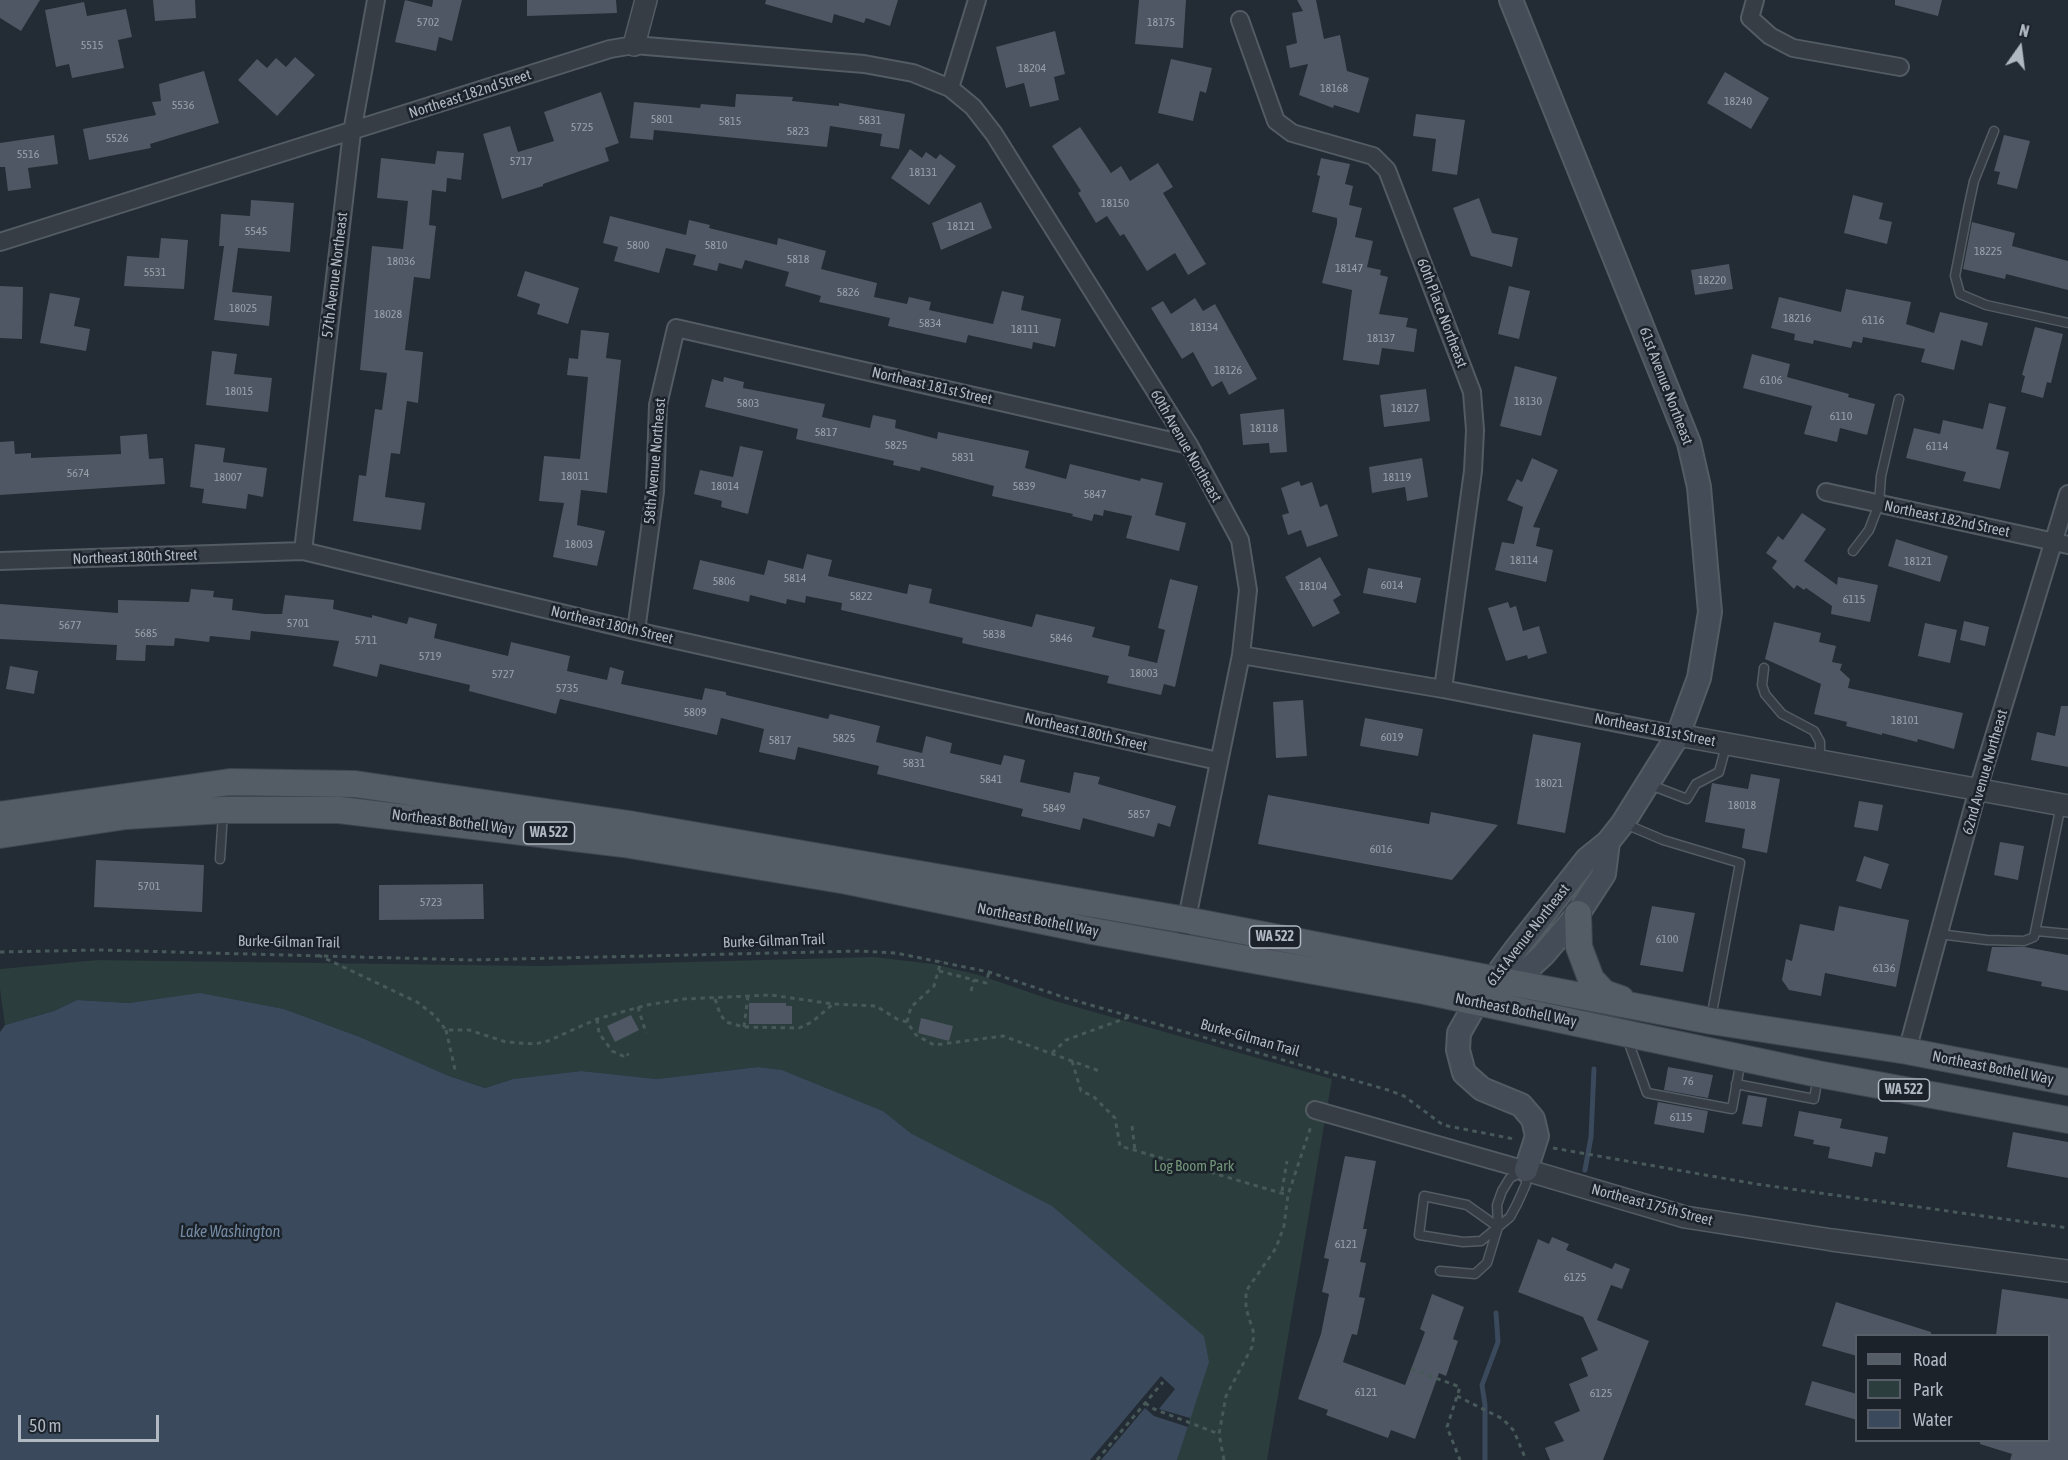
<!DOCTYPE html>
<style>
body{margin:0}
#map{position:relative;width:2068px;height:1460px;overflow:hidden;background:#232b34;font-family:"Asap Condensed",sans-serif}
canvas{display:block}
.legend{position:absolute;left:1855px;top:1334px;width:195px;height:108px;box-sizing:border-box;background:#1b222a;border:2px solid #575e67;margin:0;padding:8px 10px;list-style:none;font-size:18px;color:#b0b8c2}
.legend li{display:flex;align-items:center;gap:12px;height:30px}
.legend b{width:30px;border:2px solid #575e67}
.north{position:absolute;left:1990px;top:18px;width:60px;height:60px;-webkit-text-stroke:4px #1b222a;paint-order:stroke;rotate:14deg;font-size:16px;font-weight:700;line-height:24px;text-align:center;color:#b0b8c2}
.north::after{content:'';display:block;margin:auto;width:21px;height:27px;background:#b0b8c2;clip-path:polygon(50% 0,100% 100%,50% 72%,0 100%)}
.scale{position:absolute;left:18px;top:1415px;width:141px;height:27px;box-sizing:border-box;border:3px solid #b0b8c2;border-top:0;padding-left:8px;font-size:18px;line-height:21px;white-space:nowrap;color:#b0b8c2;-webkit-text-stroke:4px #1b222a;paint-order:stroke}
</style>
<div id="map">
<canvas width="2068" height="1460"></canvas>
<ul class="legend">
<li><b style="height:8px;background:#545c65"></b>Road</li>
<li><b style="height:16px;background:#2b3d3c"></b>Park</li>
<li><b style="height:16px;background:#3a4a5c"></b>Water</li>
</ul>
<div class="north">N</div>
<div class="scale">50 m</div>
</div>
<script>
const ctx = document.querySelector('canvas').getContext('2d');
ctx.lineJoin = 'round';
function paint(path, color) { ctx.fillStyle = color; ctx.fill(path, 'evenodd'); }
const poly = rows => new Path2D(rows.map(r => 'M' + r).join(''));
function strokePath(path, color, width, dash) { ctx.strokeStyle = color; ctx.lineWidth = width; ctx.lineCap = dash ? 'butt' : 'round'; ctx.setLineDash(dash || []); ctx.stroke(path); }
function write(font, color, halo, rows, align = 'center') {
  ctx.font = font + ' "Asap Condensed",sans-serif'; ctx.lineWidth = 5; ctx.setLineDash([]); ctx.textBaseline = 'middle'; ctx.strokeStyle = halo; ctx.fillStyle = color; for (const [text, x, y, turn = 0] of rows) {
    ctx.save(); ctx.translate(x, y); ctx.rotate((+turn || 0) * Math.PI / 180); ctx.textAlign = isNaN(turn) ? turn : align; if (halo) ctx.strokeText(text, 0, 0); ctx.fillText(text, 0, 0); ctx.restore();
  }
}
const green = poly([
 [874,957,933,964,979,975,1055,1001,1332,1079,1267,1460,1177,1460,1191,1416,912,1134,883,1111,782,1070,758,1067,657,1079,581,1071,513,1079,485,1088,449,1076,360,1037,284,1009,200,994,129,1003,77,1000,54,1011,5,1025,0,989,0,969,98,960,541,966]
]);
const water = poly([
 [200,993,284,1009,360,1037,449,1076,485,1088,513,1079,581,1071,657,1079,758,1067,782,1070,883,1111,912,1134,1052,1206,1204,1336,1209,1362,1177,1460,0,1460,0,1032,5,1025,54,1011,77,1000,129,1003]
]);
const pier = poly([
 [1161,1376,1175,1389,1159,1409,1190,1418,1188,1427,1154,1416,1145,1408,1101,1460,1090,1460]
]);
const stream = poly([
 [1585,1170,1591,1137,1594,1069],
 [1485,1460,1485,1405,1482,1385,1498,1342,1496,1313]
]);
const building = poly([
 [0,0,40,0,21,31,0,18],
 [153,0,195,0,196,18,155,21],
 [405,0,432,7,433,0,462,0,452,41,439,37,436,51,395,42],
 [527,0,616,0,617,13,527,16],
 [766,0,898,0,890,26,866,18,864,23,834,14,832,23,765,4],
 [1139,0,1186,0,1183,48,1135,44],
 [1297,0,1316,0,1324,39,1340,35,1347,71,1369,78,1359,113,1334,105,1333,108,1299,95,1308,64,1290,68,1286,46,1297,43,1292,13,1303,11],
 [1895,0,1942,0,1938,16,1895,5],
 [84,2,87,16,126,9,132,37,118,40,124,68,72,78,69,64,56,67,45,10],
 [1055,31,1065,74,1054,77,1059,100,1030,107,1024,83,1006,88,996,47],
 [295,57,315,75,277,116,238,80,257,59,267,68,276,58,286,67],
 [1171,59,1212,68,1206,93,1200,91,1193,121,1158,113],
 [204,71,219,123,150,144,151,148,89,160,83,129,156,115,152,102,161,101,159,84],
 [1725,72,1769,98,1751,129,1707,103],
 [601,92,619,143,605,148,609,161,543,184,543,186,502,199,483,134,510,126,518,152,554,141,544,112],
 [736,94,793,97,792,101,839,106,839,103,905,114,899,149,880,146,882,134,830,126,827,147,654,130,653,140,630,138,634,102,700,108,701,104,735,107],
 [1416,114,1465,120,1457,175,1432,171,1436,139,1413,136],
 [1080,127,1111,173,1121,166,1130,181,1158,163,1173,187,1163,193,1206,264,1188,275,1175,253,1147,271,1124,234,1120,236,1107,216,1096,223,1078,193,1081,191,1052,146],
 [54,135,58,164,28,168,31,188,8,191,5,167,0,167,0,143],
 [2004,135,2030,141,2017,189,1997,184,2000,172,1994,171],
 [910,149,922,158,926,152,936,159,940,154,956,166,929,205,891,178],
 [437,151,464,153,461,180,447,178,446,192,432,190,429,225,436,226,430,279,414,277,405,350,423,352,418,403,407,401,400,454,391,453,385,497,425,503,421,530,353,521,359,475,366,476,375,409,382,410,387,373,360,370,372,246,403,249,408,201,377,198,381,158,435,164],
 [1321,158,1350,164,1345,184,1353,186,1349,205,1362,208,1355,237,1373,241,1367,267,1381,270,1380,275,1388,277,1379,314,1408,318,1406,327,1417,329,1414,352,1382,348,1379,365,1343,360,1352,290,1322,283,1337,224,1337,218,1312,212,1320,176,1317,175],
 [1853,195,1883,203,1879,219,1892,222,1887,244,1844,233],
 [1479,198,1492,233,1518,238,1512,267,1471,256,1453,208],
 [251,200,294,203,290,252,238,248,232,292,272,296,269,326,214,320,224,246,219,246,221,214,250,216],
 [981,202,992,228,941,250,932,223],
 [610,216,686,235,689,220,710,225,709,228,777,245,778,238,826,251,821,269,877,283,874,297,907,304,909,297,931,302,929,310,993,324,1002,291,1024,296,1021,310,1061,319,1055,347,1033,342,1032,349,968,335,966,343,888,326,890,318,819,302,821,296,785,286,789,272,745,260,742,269,719,263,717,271,693,265,696,255,666,248,659,273,614,261,618,247,603,243],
 [1972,222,2015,233,2012,246,2068,261,2068,290,2006,274,2005,279,1963,269],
 [161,238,188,240,184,289,124,286,127,256,159,258],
 [1729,264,1733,289,1695,295,1691,270],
 [525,271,579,288,568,324,537,314,540,304,517,296],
 [0,286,23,287,22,339,0,338],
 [1509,286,1530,291,1519,339,1498,334],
 [1846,289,1911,302,1906,324,1934,333,1940,312,1988,323,1982,346,1961,340,1954,370,1921,362,1925,349,1863,337,1862,343,1853,341,1851,348,1814,340,1813,344,1794,340,1795,334,1771,328,1779,297,1841,312],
 [50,293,80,298,74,326,90,329,86,351,40,343],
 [1195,298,1203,311,1215,304,1257,379,1229,395,1222,381,1212,387,1193,352,1182,359,1151,308,1163,301,1171,314],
 [2035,327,2063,334,2051,383,2047,382,2043,398,2021,392,2025,376,2022,375],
 [581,330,609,333,606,358,621,360,607,493,581,490,577,525,605,531,597,566,553,557,564,503,539,501,544,456,580,459,588,377,567,375,569,358,578,359],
 [212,351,237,354,234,374,272,378,268,412,206,405],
 [1752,354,1790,364,1787,377,1849,394,1848,397,1875,404,1867,435,1840,428,1837,442,1804,434,1812,406,1743,388],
 [1515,366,1557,377,1541,436,1500,426],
 [724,377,744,382,743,388,825,404,822,417,870,428,873,415,896,420,895,428,937,439,938,432,1029,451,1025,468,1066,479,1070,464,1140,481,1141,478,1163,483,1155,515,1186,523,1179,551,1126,538,1132,516,1104,510,1103,516,1094,514,1092,521,1072,516,1073,514,992,496,994,486,921,467,920,471,893,465,894,461,796,439,798,429,705,407,712,379,723,382],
 [1426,389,1430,421,1384,427,1380,395],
 [1989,403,2006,407,1996,449,2009,452,2000,489,1963,481,1966,472,1906,458,1914,428,1940,434,1943,420,1983,429],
 [1284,409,1287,452,1270,453,1269,443,1243,445,1240,414],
 [147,434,149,459,163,458,165,484,0,495,0,442,14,441,15,454,31,453,31,458,121,454,120,436],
 [195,444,225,448,223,462,267,468,263,497,248,494,246,509,202,503,204,489,190,487],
 [740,446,763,451,748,514,721,507,722,501,694,494,700,470,733,477],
 [1422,458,1428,497,1407,501,1405,487,1372,493,1369,467],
 [1532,458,1558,470,1533,527,1540,528,1536,546,1553,550,1546,582,1495,570,1502,542,1514,544,1523,507,1507,500,1517,479,1522,482],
 [1299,481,1301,486,1312,482,1320,507,1327,504,1338,536,1307,547,1301,530,1288,535,1282,515,1289,513,1281,488],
 [1802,513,1826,529,1804,561,1837,585,1838,577,1878,585,1870,622,1831,614,1832,606,1806,588,1804,590,1797,585,1794,589,1772,568,1777,561,1766,553,1778,536,1783,540],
 [1896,539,1948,556,1940,582,1888,566],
 [807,554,832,560,828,576,907,594,909,584,932,589,929,603,1032,627,1036,614,1095,627,1092,637,1130,646,1128,656,1157,663,1165,630,1158,628,1170,579,1198,586,1175,687,1164,684,1161,695,1107,683,1109,676,962,643,963,638,841,610,842,603,806,596,805,603,787,599,786,604,750,595,749,602,693,589,700,560,764,575,768,560,803,569],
 [1320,557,1341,595,1333,600,1340,613,1313,627,1285,577],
 [1368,568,1421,578,1416,603,1363,593],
 [191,589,214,591,213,597,233,599,232,610,265,614,282,614,285,595,334,600,333,609,372,618,372,615,407,624,409,617,437,624,434,638,508,656,511,642,570,656,567,671,607,680,610,667,624,671,621,684,702,700,705,688,726,692,726,695,828,719,830,714,880,726,876,742,922,753,926,736,952,743,950,753,1001,765,1004,755,1025,760,1020,782,1070,793,1074,772,1100,777,1098,784,1176,806,1170,827,1158,823,1154,837,1083,818,1080,830,1021,816,1023,809,877,774,879,766,798,747,795,760,759,752,764,729,721,718,717,735,560,699,556,714,469,691,470,685,380,664,377,677,333,666,339,641,251,631,250,640,210,636,209,642,175,638,174,646,146,645,145,661,116,660,117,645,0,639,0,604,118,613,118,600,189,602],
 [1508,602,1510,608,1516,606,1523,631,1539,626,1547,653,1528,659,1527,655,1506,661,1488,608],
 [1964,621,1989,627,1985,646,1960,640],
 [1774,622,1821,633,1819,642,1836,646,1832,662,1842,664,1840,670,1850,679,1848,688,1963,713,1954,749,1918,739,1917,742,1882,733,1882,735,1846,726,1847,722,1814,714,1821,684,1765,659],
 [1925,623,1957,630,1950,663,1918,656],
 [10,666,38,671,34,694,6,689],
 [1303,700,1307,756,1276,758,1273,702],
 [2061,706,2068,706,2068,767,2031,760,2037,732,2055,736],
 [1365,718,1423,729,1418,756,1360,746],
 [1533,734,1581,743,1565,833,1517,824],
 [1751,774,1780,779,1767,853,1742,848,1745,829,1705,822,1712,783,1748,789],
 [1268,795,1429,824,1431,812,1498,825,1452,880,1258,844],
 [1859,801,1883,805,1878,831,1854,827],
 [2000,842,2024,846,2018,880,1994,875],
 [1864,856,1889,864,1881,889,1856,881],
 [96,860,204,865,202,912,94,907],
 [483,884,484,919,379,920,379,885],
 [1652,906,1695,913,1683,972,1640,965],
 [1839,906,1909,920,1896,987,1825,973,1821,996,1789,990,1782,980,1786,959,1792,961,1800,924,1834,931],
 [1992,947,2025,947,2068,955,2068,991,2041,986,2042,982,1987,971],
 [749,1003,786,1003,786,1006,792,1006,792,1024,749,1024],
 [631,1015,639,1030,615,1042,607,1026],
 [921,1018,953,1026,949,1041,918,1033],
 [1668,1067,1713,1075,1708,1098,1664,1090],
 [1748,1095,1767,1098,1762,1127,1742,1124],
 [1658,1102,1708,1111,1704,1133,1654,1124],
 [1799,1111,1842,1119,1840,1128,1888,1137,1885,1154,1875,1152,1872,1167,1828,1158,1830,1147,1813,1144,1814,1140,1794,1136],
 [2013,1132,2068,1142,2068,1178,2007,1167],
 [1345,1156,1376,1161,1363,1229,1367,1229,1360,1262,1366,1263,1359,1297,1365,1298,1357,1335,1352,1334,1343,1362,1405,1385,1425,1332,1420,1329,1432,1294,1464,1307,1453,1339,1458,1341,1446,1376,1439,1373,1415,1439,1391,1430,1388,1438,1326,1415,1328,1410,1298,1399,1321,1334,1329,1294,1322,1292,1329,1259,1324,1258],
 [1552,1237,1569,1244,1566,1250,1612,1269,1615,1263,1630,1269,1622,1289,1611,1285,1597,1320,1649,1341,1603,1460,1550,1460,1545,1448,1564,1441,1554,1422,1580,1411,1569,1384,1588,1376,1581,1358,1598,1350,1583,1317,1518,1292,1538,1239,1549,1244],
 [2002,1289,2068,1299,2068,1460,2010,1460,2012,1454,1980,1444,1980,1440,2049,1440,2049,1335,1996,1335],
 [1836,1302,1931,1332,1931,1335,1857,1335,1857,1356,1822,1346],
 [1812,1381,1857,1394,1857,1420,1805,1405]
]);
const path = poly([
 [0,952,99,950,471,960,861,951,896,953,989,972,1066,998,1388,1090,1404,1096,1443,1125,1514,1139],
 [318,955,417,1002,434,1015,446,1030,469,1030,506,1042,535,1044,548,1041,597,1019,647,1005,684,999,771,995,833,1004,876,1006,897,1019,907,1022,916,1035,934,1045,1003,1036,1102,1072],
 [939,971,986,983,989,972],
 [971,991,974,980],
 [715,999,720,1014,726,1022,744,1027,799,1028,812,1022,833,1004],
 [638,1007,646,1033],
 [597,1019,599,1033,612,1051,623,1056,625,1053,629,1055],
 [907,1022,911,1007,934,986,941,961],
 [744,1027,748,996],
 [446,1030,456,1074],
 [1052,1053,1066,1040,1129,1017],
 [1072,1061,1081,1091,1093,1096,1115,1118,1120,1146,1288,1195],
 [1132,1126,1135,1150],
 [1553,1148,1756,1184,2068,1228],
 [1282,1191,1287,1161],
 [1411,1369,1460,1387,1447,1427,1460,1460],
 [1457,1396,1503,1419,1514,1431,1526,1460],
 [1145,1403,1154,1409,1219,1434],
 [1097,1460,1163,1382],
 [1224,1460,1219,1434,1226,1396,1252,1347,1254,1334,1246,1308,1246,1291,1276,1248,1284,1226,1288,1195,1311,1126]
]);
const service = poly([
 [1994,131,1974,181,1968,209,1955,276,1960,294,1986,305,2068,323],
 [1853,551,1869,530,1879,504,1881,476,1899,399],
 [1764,668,1762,685,1765,694,1782,714,1814,731,1820,742,1820,760],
 [1648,784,1687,799,1696,784,1719,772,1726,746],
 [1623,823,1663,840,1740,863,1711,1018],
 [220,859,223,813],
 [2037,931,2068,934],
 [1939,934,1987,940,2024,941,2034,937,2061,805],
 [1627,1038,1647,1093,1732,1109,1741,1060],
 [1736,1084,1814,1099,1818,1077],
 [1526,1170,1526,1184,1517,1204,1510,1217,1498,1227,1497,1205,1502,1191,1510,1178,1526,1170],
 [1424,1196,1467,1205,1498,1227,1481,1241,1463,1242,1419,1235,1424,1196],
 [1440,1271,1475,1274,1487,1263,1498,1227]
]);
const minor = poly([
 [1755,0,1750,18,1770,36,1793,48,1900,67],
 [1240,20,1276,121,1292,133,1373,156,1387,170,1472,392,1475,430,1473,471,1443,689],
 [950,88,977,0],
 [0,242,610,49,634,45,864,64,913,73,950,88,973,107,994,134,1189,445,1240,540,1248,590,1241,655,1185,928],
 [1826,492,2068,545],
 [303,551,352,132,376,0],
 [0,561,303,551,636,631,1218,761],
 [636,631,655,492,658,405,676,328,1189,445],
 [1241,655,1443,689,1678,735],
 [1907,1051,1978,789,2068,494],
 [1315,1110,1526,1170]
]);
const tertiary = poly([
 [634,45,646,0],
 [1678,735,2068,806],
 [1526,1170,1685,1217,1832,1240,2068,1271]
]);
const secondary = poly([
 [1511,0,1689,443,1699,487,1710,612,1699,678,1678,735,1623,823,1608,842,1587,859,1516,949,1476,1003,1459,1033,1458,1050,1464,1073,1482,1089,1521,1105,1533,1119,1537,1136,1526,1170],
 [1504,991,1543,955,1578,914,1604,874,1608,842]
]);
const primary = poly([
 [0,815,230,782,355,784,629,824,1186,920,1711,1021,1907,1051,2068,1082],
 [0,835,126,816,223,810,339,810,624,844,847,881,1092,931,1425,991,1818,1074,2068,1120],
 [1578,914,1579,947,1591,979,1604,993,1621,999]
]);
const numberNames = [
 ["5702",428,22],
 ["18175",1161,22],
 ["5515",92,45],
 ["18204",1032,68],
 ["18168",1334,88],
 ["18240",1738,101],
 ["5536",183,105],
 ["5801",662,119],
 ["5831",870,120],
 ["5815",730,121],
 ["5725",582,127],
 ["5823",798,131],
 ["5526",117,138],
 ["5516",28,154],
 ["5717",521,161],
 ["18131",923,172],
 ["18150",1115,203],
 ["18121",961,226],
 ["5545",256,231],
 ["5800",638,245],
 ["5810",716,245],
 ["18225",1988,251],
 ["5818",798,259],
 ["18036",401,261],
 ["18147",1349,268],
 ["5531",155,272],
 ["18220",1712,280],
 ["5826",848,292],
 ["18025",243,308],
 ["18028",388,314],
 ["18216",1797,318],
 ["6116",1873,320],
 ["5834",930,323],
 ["18134",1204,327],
 ["18111",1025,329],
 ["18137",1381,338],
 ["18126",1228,370],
 ["6106",1771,380],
 ["18015",239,391],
 ["18130",1528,401],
 ["5803",748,403],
 ["18127",1405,408],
 ["6110",1841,416],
 ["18118",1264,428],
 ["5817",826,432],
 ["5825",896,445],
 ["6114",1937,446],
 ["5831",963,457],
 ["5674",78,473],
 ["18011",575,476],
 ["18007",228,477],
 ["18119",1397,477],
 ["18014",725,486],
 ["5839",1024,486],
 ["5847",1095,494],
 ["18003",579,544],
 ["18114",1524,560],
 ["18121",1918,561],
 ["5814",795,578],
 ["5806",724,581],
 ["6014",1392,585],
 ["18104",1313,586],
 ["5822",861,596],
 ["6115",1854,599],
 ["5701",298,623],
 ["5677",70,625],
 ["5685",146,633],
 ["5838",994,634],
 ["5846",1061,638],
 ["5711",366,640],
 ["5719",430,656],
 ["18003",1144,673],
 ["5727",503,674],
 ["5735",567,688],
 ["5809",695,712],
 ["18101",1905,720],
 ["6019",1392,737],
 ["5825",844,738],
 ["5817",780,740],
 ["5831",914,763],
 ["5841",991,779],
 ["18021",1549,783],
 ["18018",1742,805],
 ["5849",1054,808],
 ["5857",1139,814],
 ["6016",1381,849],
 ["5701",149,886],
 ["5723",431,902],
 ["6100",1667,939],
 ["6136",1884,968],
 ["76",1688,1081],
 ["6115",1681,1117],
 ["6121",1346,1244],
 ["6125",1575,1277],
 ["6121",1366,1392],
 ["6125",1601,1393]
];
const shields = [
 [549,833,51],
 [1275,937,51],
 [1904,1090,51]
];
const shieldNames = [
 ["WA 522",549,833],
 ["WA 522",1275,937],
 ["WA 522",1904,1090]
];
const streetNames = [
 ["Northeast 182nd Street",470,94,-18],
 ["57th Avenue Northeast",335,275,-83],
 ["60th Place Northeast",1442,313,69],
 ["Northeast 181st Street",932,386,13],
 ["61st Avenue Northeast",1666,386,69],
 ["60th Avenue Northeast",1186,446,60],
 ["58th Avenue Northeast",655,461,-85],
 ["Northeast 182nd Street",1947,519,12],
 ["Northeast 180th Street",135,557,-2],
 ["Northeast 180th Street",612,625,13],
 ["Northeast 181st Street",1655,730,11],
 ["Northeast 180th Street",1086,732,13],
 ["62nd Avenue Northeast",1985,772,-74],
 ["Northeast Bothell Way",453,822,7],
 ["Northeast Bothell Way",1038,920,11],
 ["61st Avenue Northeast",1528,935,-52],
 ["Burke-Gilman Trail",774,941,-2],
 ["Burke-Gilman Trail",289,942,1],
 ["Northeast Bothell Way",1516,1010,11],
 ["Burke-Gilman Trail",1250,1038,16],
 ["Northeast Bothell Way",1993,1068,11],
 ["Northeast 175th Street",1652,1205,15]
];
const parkNames = [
 ["Log Boom Park",1194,1166]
];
const waterNames = [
 ["Lake Washington",230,1232]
];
paint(green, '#2b3d3c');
paint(water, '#3a4a5c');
paint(pier, '#232b34');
strokePath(stream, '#3a4a5c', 5);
paint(building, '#4e5763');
strokePath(service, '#535b63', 11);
strokePath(minor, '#535b63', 20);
strokePath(tertiary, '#535b63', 24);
strokePath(secondary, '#535b63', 26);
strokePath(primary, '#3f464f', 28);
strokePath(path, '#48595a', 3, [4.5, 4.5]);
strokePath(service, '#363d45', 8);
strokePath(minor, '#363d45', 16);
strokePath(tertiary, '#363d45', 21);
strokePath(secondary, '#444c58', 22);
strokePath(primary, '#545c65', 26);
write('12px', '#98a0aa', null, numberNames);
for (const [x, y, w] of shields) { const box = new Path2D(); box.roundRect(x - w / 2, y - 11, w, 22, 4.5); ctx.fillStyle = '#1b222a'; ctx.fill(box); strokePath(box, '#b0b8c2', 1.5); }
write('bold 14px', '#b0b8c2', null, shieldNames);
write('15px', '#b0b8c2', '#1b222a', streetNames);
write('15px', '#729578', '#1b222a', parkNames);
write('italic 16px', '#748aa2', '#1b222a', waterNames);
</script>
